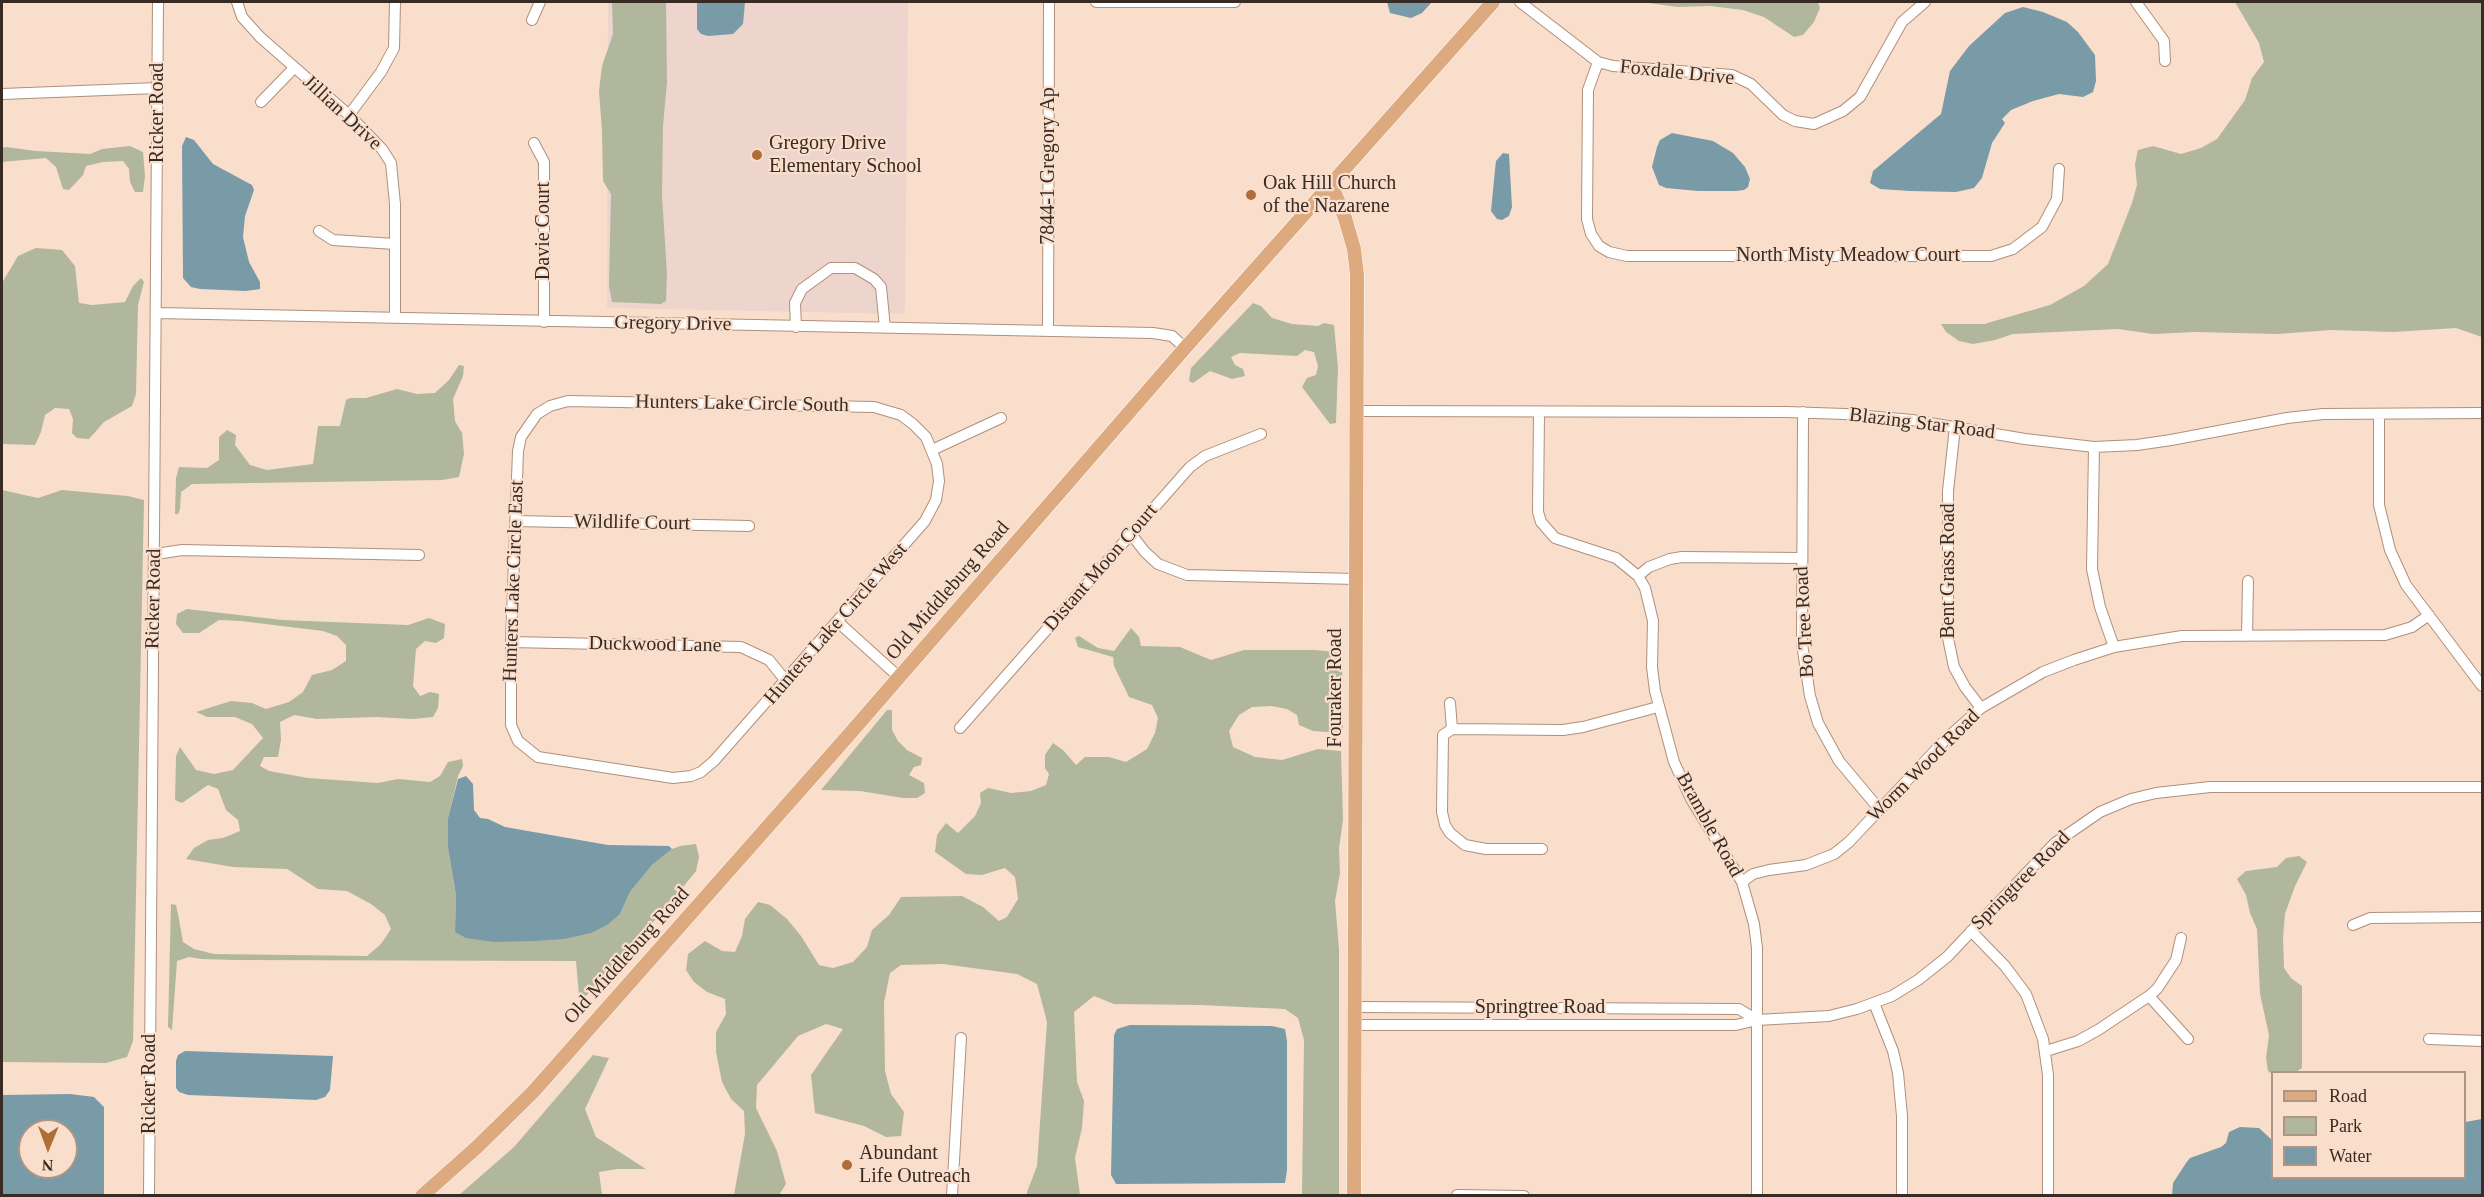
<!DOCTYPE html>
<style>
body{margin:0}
#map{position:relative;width:2484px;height:1197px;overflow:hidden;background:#fadecc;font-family:"Times New Roman",serif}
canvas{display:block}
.frame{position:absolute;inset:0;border:3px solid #382b23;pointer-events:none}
.legend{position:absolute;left:2271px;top:1071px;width:195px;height:108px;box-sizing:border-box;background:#fadecc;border:2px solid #ac9688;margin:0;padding:8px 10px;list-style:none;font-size:18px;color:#382b23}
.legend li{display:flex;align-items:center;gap:12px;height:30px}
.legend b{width:30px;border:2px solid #ac9688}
.north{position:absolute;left:18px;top:1119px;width:60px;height:60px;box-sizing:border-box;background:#fadecc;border:2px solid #ac9688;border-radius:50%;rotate:181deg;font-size:16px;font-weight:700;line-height:24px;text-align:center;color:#382b23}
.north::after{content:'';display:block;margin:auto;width:21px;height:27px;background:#ae6e36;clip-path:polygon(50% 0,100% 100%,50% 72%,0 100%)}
</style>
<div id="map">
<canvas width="2484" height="1197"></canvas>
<div class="frame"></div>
<ul class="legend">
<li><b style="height:8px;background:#dcaa7e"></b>Road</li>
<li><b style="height:16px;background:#b0b79c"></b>Park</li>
<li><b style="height:16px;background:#799aa7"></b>Water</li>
</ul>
<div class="north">N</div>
</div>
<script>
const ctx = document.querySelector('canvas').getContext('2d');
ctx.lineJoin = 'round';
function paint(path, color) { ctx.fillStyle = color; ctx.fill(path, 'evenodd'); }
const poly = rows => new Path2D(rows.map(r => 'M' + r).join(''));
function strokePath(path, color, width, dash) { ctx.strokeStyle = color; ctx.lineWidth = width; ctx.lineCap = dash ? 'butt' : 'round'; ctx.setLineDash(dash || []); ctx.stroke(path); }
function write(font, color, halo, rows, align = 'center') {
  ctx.font = font + ' "Times New Roman",serif'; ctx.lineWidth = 4.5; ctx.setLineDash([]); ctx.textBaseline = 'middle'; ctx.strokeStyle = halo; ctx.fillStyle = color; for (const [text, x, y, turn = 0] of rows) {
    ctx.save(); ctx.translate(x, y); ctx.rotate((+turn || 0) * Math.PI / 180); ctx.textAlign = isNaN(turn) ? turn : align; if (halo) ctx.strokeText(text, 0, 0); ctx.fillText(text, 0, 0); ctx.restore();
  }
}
const education = poly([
 [608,2,908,2,905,314,607,308]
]);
const green = poly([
 [612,2,666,2,667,82,663,126,662,195,667,274,666,301,661,304,612,302,609,285,611,194,603,181,602,131,599,91,602,66,613,34],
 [1641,2,1818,2,1820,8,1814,22,1803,35,1794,37,1764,17,1743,10,1710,6,1678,7],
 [2235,2,2482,2,2482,337,2456,328,2393,332,2331,330,2278,334,2195,332,2153,334,2118,329,2013,334,1995,340,1973,344,1959,341,1946,332,1941,324,1984,324,2050,305,2084,286,2108,264,2132,203,2137,185,2135,164,2138,150,2153,146,2181,154,2201,148,2217,139,2245,100,2252,78,2264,62,2259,43],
 [130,146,143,152,145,176,143,192,135,192,130,182,129,169,123,161,103,162,86,166,83,175,69,190,63,189,56,167,46,158,2,162,2,148,6,147,36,151,90,154,102,149],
 [36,248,62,250,75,266,79,303,92,305,125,302,133,286,141,278,144,282,138,305,136,394,132,406,104,422,89,439,77,438,72,433,73,419,69,409,55,408,45,415,41,432,35,445,2,444,2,283,18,256],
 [1253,303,1261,306,1272,318,1292,324,1318,326,1324,323,1334,325,1338,368,1336,423,1330,424,1302,387,1307,378,1316,375,1318,366,1314,352,1305,350,1297,356,1240,353,1231,357,1235,365,1243,369,1245,376,1232,379,1210,371,1193,383,1189,381,1191,368],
 [459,365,464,366,463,376,453,399,455,421,462,433,464,454,459,477,442,480,192,484,181,492,180,509,178,514,175,514,176,478,179,467,207,468,219,460,219,437,227,430,236,435,235,445,250,465,267,470,313,464,318,426,340,426,346,400,350,398,366,398,397,389,417,394,435,393,449,380],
 [2,490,38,498,62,490,128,496,144,500,133,1041,127,1057,106,1063,2,1062],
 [187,609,282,620,408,625,429,618,445,624,444,638,436,643,425,641,416,649,413,686,420,696,430,692,439,694,438,708,433,717,413,719,376,717,317,719,294,715,280,722,281,740,278,757,264,757,260,766,269,771,308,778,378,783,398,779,430,782,440,776,448,762,462,759,463,766,458,776,448,818,448,848,456,895,455,932,620,914,630,892,652,865,672,849,680,846,696,844,699,857,696,871,666,908,586,996,579,995,576,961,237,960,201,959,189,957,177,961,172,1030,168,1027,171,904,176,905,178,914,183,942,194,949,214,954,367,956,381,944,391,929,385,915,371,904,347,891,318,889,287,869,233,867,186,859,194,848,208,840,223,838,240,831,238,820,226,810,218,789,208,785,182,803,175,800,176,756,180,747,196,770,214,774,233,770,263,738,252,724,235,717,207,717,196,712,231,701,252,703,266,709,289,702,303,692,312,675,332,670,346,661,346,645,337,636,323,631,241,621,219,620,199,633,183,633,176,624,177,614],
 [1131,628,1139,637,1141,646,1180,647,1211,660,1244,650,1315,650,1336,652,1342,659,1343,727,1340,733,1313,731,1299,725,1297,715,1287,709,1271,706,1252,707,1239,715,1229,731,1233,747,1255,757,1282,760,1318,749,1341,751,1343,820,1339,848,1340,873,1335,901,1339,949,1339,1195,1302,1195,1304,1040,1298,1018,1285,1009,1200,1005,1114,1004,1094,996,1074,1012,1077,1082,1084,1101,1082,1128,1075,1158,1080,1195,1027,1195,1027,1192,1037,1166,1047,1022,1037,984,1017,974,943,964,901,965,890,973,884,1002,885,1071,891,1094,904,1112,901,1136,886,1137,864,1126,815,1113,811,1075,843,1029,826,1024,798,1036,757,1085,756,1108,777,1151,786,1184,779,1195,734,1195,745,1134,744,1111,731,1099,722,1082,716,1052,716,1032,726,1014,725,999,707,992,694,982,686,970,688,954,705,941,722,951,735,952,742,936,745,919,758,902,770,905,787,919,801,936,819,965,833,968,853,962,867,947,872,930,889,915,901,897,962,896,983,907,999,921,1007,917,1018,899,1015,877,1005,868,982,875,966,874,935,852,937,835,946,823,958,833,975,816,981,803,980,793,988,788,1011,793,1031,791,1046,785,1049,774,1045,768,1045,755,1053,743,1063,750,1076,765,1085,757,1109,757,1126,762,1147,749,1155,733,1158,718,1152,705,1129,697,1114,666,1113,657,1078,647,1075,638,1079,636,1098,648,1114,651],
 [887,710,892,710,892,730,898,741,907,750,922,758,921,765,914,767,909,775,924,783,925,793,917,798,903,798,860,791,821,790],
 [2299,856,2307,862,2295,886,2285,914,2283,938,2284,968,2291,978,2302,986,2302,1068,2296,1072,2272,1074,2268,1071,2266,1058,2269,1035,2260,994,2257,929,2250,913,2246,895,2237,879,2246,871,2277,867,2286,858],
 [593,1055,609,1058,585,1109,596,1137,646,1169,617,1169,599,1172,602,1195,459,1195,514,1147]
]);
const water = poly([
 [697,2,745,2,743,24,733,34,708,36,701,34,697,29],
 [1387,2,1432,2,1422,13,1411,18,1390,13],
 [2023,7,2043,12,2067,22,2078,32,2095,55,2096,81,2093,92,2083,97,2059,94,2033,101,2011,110,2002,119,2005,123,1992,143,1982,178,1974,188,1956,192,1910,191,1880,189,1870,183,1873,171,1941,114,1950,71,1969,46,2005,13],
 [1672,133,1713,141,1733,153,1745,167,1750,179,1748,187,1744,190,1736,191,1698,191,1666,188,1659,185,1652,167,1657,147,1660,140],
 [186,137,194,140,213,164,252,185,254,190,245,216,243,237,249,262,260,282,260,289,246,291,200,289,191,287,183,278,182,146],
 [1503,153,1509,154,1512,207,1509,216,1502,220,1497,219,1491,211,1495,170,1496,161],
 [466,776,473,784,474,810,480,818,488,819,505,827,608,845,669,846,672,849,652,865,630,892,620,914,607,925,591,933,564,939,534,941,494,942,466,938,455,932,456,895,448,848,448,818,458,779],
 [1130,1025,1272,1026,1285,1029,1287,1041,1287,1170,1285,1183,1116,1184,1111,1175,1114,1035,1117,1029],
 [185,1051,333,1056,330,1090,325,1097,316,1100,188,1095,179,1092,176,1088,176,1061,178,1055],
 [70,1094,94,1097,104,1107,104,1195,2,1195,2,1095],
 [30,1131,66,1131,66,1167,30,1167],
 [2482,1119,2482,1195,2172,1195,2173,1183,2186,1163,2190,1158,2221,1147,2226,1143,2229,1132,2240,1127,2259,1128,2272,1140,2272,1178,2464,1178,2465,1122]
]);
const minor = poly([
 [237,2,242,17,260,37,349,115,382,149,391,163,395,204,395,318],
 [1096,2,1235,2],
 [1520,2,1598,62,1613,66,1732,75,1751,84,1783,115,1795,121,1814,124,1843,111,1860,97,1902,22,1925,2],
 [2136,2,2164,41,2165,61],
 [532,20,540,2],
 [1598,62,1588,90,1587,219,1591,234,1599,246,1609,252,1627,256,1991,256,2013,249,2042,227,2057,199,2059,169],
 [2,94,158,88],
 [261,102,294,68],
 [349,115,381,72,394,48,395,2],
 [534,143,544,162,544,322],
 [319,231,333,240,395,244],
 [157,313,1153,333,1172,336,1185,348],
 [796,327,795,303,802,289,831,268,855,268,874,279,881,287,885,328],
 [1048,331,1049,2],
 [568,401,874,407,901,415,913,424,926,437,937,464,939,481,936,500,925,521,714,761,701,772,691,776,673,778,538,757,518,741,511,725,511,642,518,451,521,437,537,414,550,406,568,401],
 [1357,411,1786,412,1845,414,1912,420,2025,439,2094,447,2137,445,2171,440,2287,418,2323,414,2482,413],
 [1539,412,1538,512,1541,522,1555,538,1616,558,1638,576,1645,588,1653,621,1652,667,1655,691,1674,762,1691,799,1742,882,1754,924,1757,948,1757,1196],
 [1803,412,1802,644,1810,696,1818,723,1839,761,1880,810],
 [2379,414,2379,505,2390,550,2406,585,2482,686],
 [1955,427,1948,491,1948,638,1954,667,1965,687,1981,708],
 [2094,447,2092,569,2100,607,2114,647],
 [932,450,1001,418],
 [515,521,749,526],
 [1131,534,1145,552,1158,564,1187,575,1356,579],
 [156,554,182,550,419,555],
 [1638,576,1649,567,1670,559,1682,557,1802,558],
 [838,622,899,677],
 [2247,636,2248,581],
 [511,642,741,647,769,660,786,681],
 [1450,703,1452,729],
 [960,728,1190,467,1205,456,1261,434],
 [1452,729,1563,730,1583,727,1658,707],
 [1452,729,1443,735,1442,812,1445,825,1450,833,1465,845,1486,849,1542,849],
 [1742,882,1753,874,1769,870,1806,865,1834,854,1849,842,1947,738,1981,708,2043,672,2074,660,2114,647,2182,636,2385,635,2412,627,2429,615],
 [2353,925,2370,918,2482,917],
 [1971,931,2005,966,2026,994,2043,1039,2048,1075,2048,1196],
 [2149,996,2188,1039],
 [1874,1003,1893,1051,1898,1073,1902,1116,1902,1196],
 [1356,1007,1739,1009,1757,1020],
 [1356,1025,1736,1025,1757,1020,1829,1016,1857,1009,1892,996,1918,980,1947,957,2055,843,2100,812,2131,799,2156,793,2210,787,2482,787],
 [2429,1039,2482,1041],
 [2046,1051,2078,1041,2098,1030,2149,996,2157,989,2176,960,2181,938],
 [1457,1195,1524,1196],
 [149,1196,158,2],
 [952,1196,961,1038]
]);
const major = poly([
 [1331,184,1345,218,1354,249,1357,275,1354,1196],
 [422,1196,477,1147,533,1092,847,737,1185,348,1493,2]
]);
const markers = [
 [757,155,6,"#ae6e36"],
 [1251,195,6,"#ae6e36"],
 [847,1165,6,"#ae6e36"]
];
const streetNames = [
 ["Foxdale Drive",1677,73,6],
 ["Ricker Road",158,113,-90],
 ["Jillian Drive",342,113,43],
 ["7844-1 Gregory Ap",1049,166,-90],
 ["Davie Court",544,231,-90],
 ["North Misty Meadow Court",1848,256],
 ["Gregory Drive",673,324,1],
 ["Hunters Lake Circle South",742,404,1],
 ["Blazing Star Road",1922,424,7],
 ["Wildlife Court",632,523,1],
 ["Distant Moon Court",1101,568,-49],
 ["Bent Grass Road",1949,571,-90],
 ["Hunters Lake Circle East",514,581,-88],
 ["Old Middleburg Road",948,591,-49],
 ["Ricker Road",154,599,-89],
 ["Bo Tree Road",1805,622,-93],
 ["Hunters Lake Circle West",836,624,-49],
 ["Duckwood Lane",655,645,1],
 ["Fouraker Road",1336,688,-90],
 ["Worm Wood Road",1924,766,-45],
 ["Bramble Road",1709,825,61],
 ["Springtree Road",2021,881,-45],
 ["Old Middleburg Road",627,956,-48],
 ["Springtree Road",1540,1008],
 ["Ricker Road",150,1084,-90]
];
const poiNames = [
 ["Gregory Drive",769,144],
 ["Elementary School",769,167],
 ["Oak Hill Church",1263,184],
 ["of the Nazarene",1263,207],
 ["Abundant",859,1154],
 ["Life Outreach",859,1177]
];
paint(education, '#edd4cc');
paint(green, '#b0b79c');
paint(water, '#799aa7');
strokePath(minor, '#b08f7b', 12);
strokePath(major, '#fff', 15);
strokePath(minor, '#fff', 10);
strokePath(major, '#dcaa7e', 14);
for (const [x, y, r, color] of markers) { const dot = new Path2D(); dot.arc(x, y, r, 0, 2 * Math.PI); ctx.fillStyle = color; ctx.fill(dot); strokePath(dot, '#fadecc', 2); }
write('20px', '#382b23', '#fadecc', streetNames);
write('20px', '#382b23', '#fadecc', poiNames, 'left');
</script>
